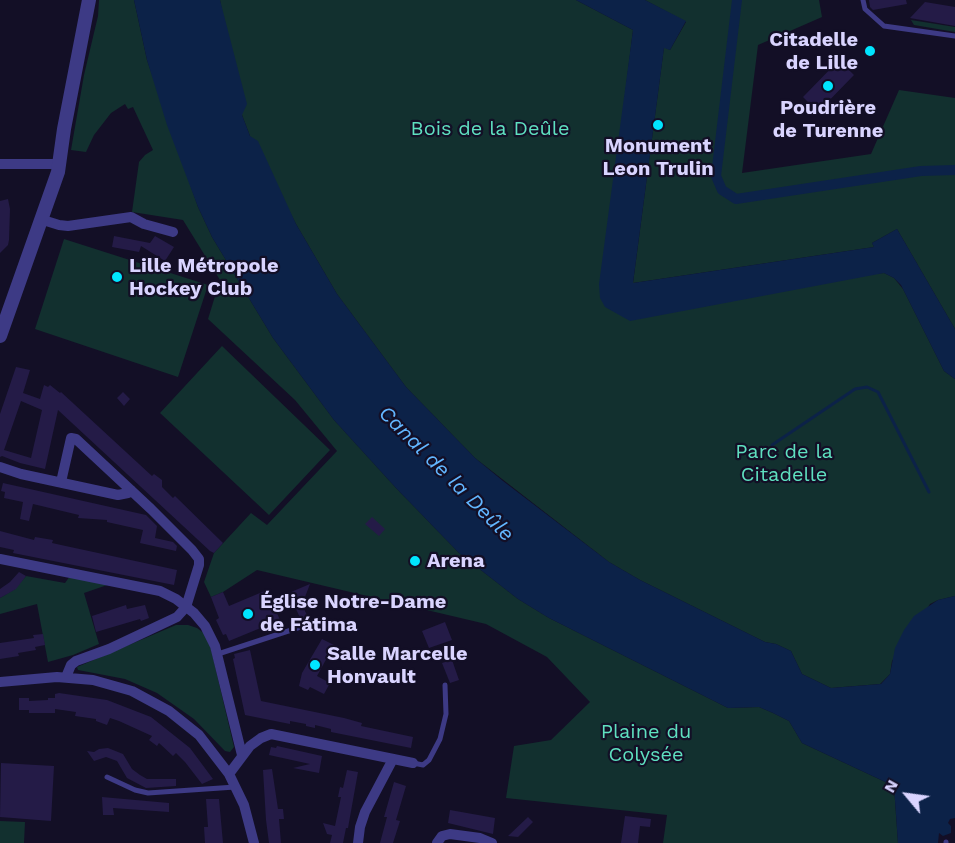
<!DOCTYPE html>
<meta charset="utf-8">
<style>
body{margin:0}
#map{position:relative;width:955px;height:843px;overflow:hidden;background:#130f26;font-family:"Work Sans",sans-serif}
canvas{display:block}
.north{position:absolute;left:877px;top:765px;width:60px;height:60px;-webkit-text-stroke:4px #130f26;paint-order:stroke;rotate:299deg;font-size:16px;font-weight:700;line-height:24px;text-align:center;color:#d9d4ff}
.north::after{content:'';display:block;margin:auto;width:21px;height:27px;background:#d9d4ff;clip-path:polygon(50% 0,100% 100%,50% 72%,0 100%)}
</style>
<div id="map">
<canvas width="955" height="843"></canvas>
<div class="north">N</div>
</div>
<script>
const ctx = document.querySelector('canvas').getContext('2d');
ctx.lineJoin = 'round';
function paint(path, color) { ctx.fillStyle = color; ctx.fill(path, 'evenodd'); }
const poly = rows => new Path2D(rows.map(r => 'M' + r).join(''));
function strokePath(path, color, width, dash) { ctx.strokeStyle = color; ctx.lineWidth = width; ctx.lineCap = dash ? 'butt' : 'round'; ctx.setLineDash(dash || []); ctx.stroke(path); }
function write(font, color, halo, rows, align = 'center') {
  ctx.font = font + ' "Work Sans",sans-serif'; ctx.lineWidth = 4.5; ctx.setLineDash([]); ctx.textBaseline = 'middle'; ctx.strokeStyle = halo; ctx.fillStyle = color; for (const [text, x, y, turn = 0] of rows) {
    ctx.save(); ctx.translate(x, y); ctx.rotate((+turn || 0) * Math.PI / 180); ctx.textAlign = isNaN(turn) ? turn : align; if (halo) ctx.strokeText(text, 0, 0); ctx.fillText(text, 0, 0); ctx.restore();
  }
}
const green = poly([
 [99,0,134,0,147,60,198,207,212,237,273,338,334,420,396,488,459,553,518,599,549,618,728,708,759,707,773,713,789,721,802,743,894,786,898,843,663,843,667,815,506,798,514,746,551,740,590,702,547,657,486,624,257,570,223,592,211,597,204,582,214,553,251,513,267,525,337,451,295,400,208,319,220,280,183,220,132,212,139,162,145,155,153,150,133,107,128,109,125,104,111,113,94,135,86,152,71,150,84,75,98,16],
 [220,0,576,0,633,30,600,298,884,273,894,278,903,289,944,371,955,379,955,596,938,600,930,604,892,661,890,674,880,684,831,688,802,674,791,651,776,644,765,642,640,580,609,562,475,458,406,387,337,294,296,224,250,136,242,115],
 [645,0,819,0,822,17,758,45,742,173,871,154,899,90,955,98,955,329,897,229,872,243,874,247,633,283,664,47,670,50,686,22],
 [911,20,955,27,955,32,914,25],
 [64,239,208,285,178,377,35,329],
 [222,346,330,450,269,515,160,413],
 [26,576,65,583,70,576,113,583,84,593,99,644,73,655,48,662,37,604,0,614,0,598,15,589],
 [176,625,188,625,197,628,205,634,210,645,234,747,230,752,225,751,194,719,157,693,125,679,78,670,77,667],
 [0,821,25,822,24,843,0,843]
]);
const water = poly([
 [134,0,220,0,247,104,242,115,250,136,258,141,296,224,337,294,406,387,475,458,503,481,609,562,640,580,765,642,776,644,791,651,802,674,831,688,881,684,890,674,895,648,904,630,914,616,938,600,955,596,955,818,950,819,948,823,951,826,951,833,943,836,939,833,938,843,898,843,894,786,802,743,789,721,773,713,759,707,728,708,549,618,518,599,459,553,396,488,334,420,273,338,212,237,198,207,167,125,147,60],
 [576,0,645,0,686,21,670,50,664,48,633,283,874,247,872,243,897,229,955,329,955,379,944,371,901,285,894,278,884,273,630,321,605,307,600,298,599,284,633,30]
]);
const stream = poly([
 [772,445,855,389,867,387,878,392,929,492]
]);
const canal = poly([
 [737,0,716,176,722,190,736,199,921,171,955,170]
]);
const building = poly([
 [869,0,906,0,907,4,873,10,870,7],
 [925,2,955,7,955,26,910,18],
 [839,60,854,75,818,112,803,97],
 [8,199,10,209,9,240,8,245,0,253,0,201],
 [114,236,150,243,155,236,174,247,165,261,141,246,139,252,112,247],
 [16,367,30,370,23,393,40,399,44,385,48,387,50,385,60,393,61,392,152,476,154,474,162,480,162,487,173,498,175,496,223,543,214,553,210,551,58,410,45,469,20,463,2,456,0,457,0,414],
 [21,401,42,410,31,458,4,450],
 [123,392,130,399,124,406,117,398],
 [3,483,146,515,157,526,155,538,173,542,177,546,176,551,140,543,143,530,107,522,107,520,78,518,79,515,33,504,29,521,20,519,23,502,4,498,5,492,1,491],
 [372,517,385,529,379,536,365,524],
 [0,531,34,540,35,537,53,540,52,543,61,545,177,570,174,585,13,553,14,550,0,547],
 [19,572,26,576,16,589,0,598,0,589,10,582],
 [310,584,305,597,310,607,304,609,309,619,302,622,290,596,291,592],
 [267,590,280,620,229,641,226,634,223,635,216,620,219,618,211,597,223,592,229,606],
 [126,605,127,609,145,605,149,618,141,621,140,619,96,632,92,616],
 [445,622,452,640,429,648,422,631],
 [43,634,45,645,35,647,36,650,18,653,19,656,0,659,0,643,34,638,33,635],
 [322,639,334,645,317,676,330,683,324,694,310,687,308,690,299,686,302,673],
 [250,650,261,701,344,718,362,723,361,726,413,737,411,748,331,732,331,729,315,725,315,728,306,726,306,724,290,721,290,724,245,715,233,659,235,658,234,654],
 [452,660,459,680,450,683,442,663],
 [59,693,107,700,151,717,190,748,213,779,202,784,185,762,176,753,173,756,159,743,157,746,149,740,152,736,119,721,110,718,107,725,96,721,96,719,75,716,76,712,55,709,55,713,29,713,29,710,19,710,19,698,29,698,29,701,48,700,48,698,55,698,55,694],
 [277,746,322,756,319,773,293,768,310,764,269,755,271,747,276,748],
 [108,748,123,754,132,769,140,775,147,779,176,779,176,786,146,788,127,778,117,761,106,757,94,761,87,751,94,752,99,749],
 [1,763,54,766,51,821,0,817],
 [272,769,278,809,283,809,284,819,279,819,281,843,269,843,266,820,263,770],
 [347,770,358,772,348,828,346,828,343,843,330,843,332,835,327,834,323,823,335,826,341,797,338,797,340,787,343,788],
 [394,782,406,786,396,820,400,821,393,843,380,843,387,817,384,817],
 [102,797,169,803,169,812,113,808,114,815,103,815],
 [206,799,219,799,223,843,205,843,204,827,208,827],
 [450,810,495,818,493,834,448,823],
 [625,816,651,819,650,827,640,826,638,843,621,843],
 [528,817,533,822,518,837,508,836]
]);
const service = poly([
 [863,0,865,9,884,26,955,36],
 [218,654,325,619],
 [413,763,423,765,429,760,440,739,446,714,445,685],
 [107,777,135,790,148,793,235,787],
 [946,843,946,842]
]);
const minor = poly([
 [0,164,60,164],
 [43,220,59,225,68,226,131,217,144,224,173,232],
 [0,467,21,474,118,495,128,493,131,490],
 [61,482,71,438,76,439,151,509,192,550,199,559,199,565,186,607,177,617,109,649,76,661,71,665,66,677],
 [0,559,160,591,176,599,194,613,205,626,215,646,242,755],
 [0,682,57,677,93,680,132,691,169,711,199,735,229,774,244,805,254,843],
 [229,774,250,746,261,738,271,734,413,763],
 [358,843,360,827,365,812,393,759],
 [437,843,442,836,450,834,480,838,492,843]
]);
const tertiary = poly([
 [0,336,58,172,64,129,89,0]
]);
const markers = [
 [870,51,6,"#00e5ff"],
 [828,86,6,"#00e5ff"],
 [658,125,6,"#00e5ff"],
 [117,277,6,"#00e5ff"],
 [415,561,6,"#00e5ff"],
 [248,614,6,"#00e5ff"],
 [315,665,6,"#00e5ff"]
];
const poiNames = [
 ["Citadelle",858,40,"right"],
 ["de Lille",858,63,"right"],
 ["Poudrière",828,108,"center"],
 ["de Turenne",828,131,"center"],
 ["Monument",658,146,"center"],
 ["Leon Trulin",658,169,"center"],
 ["Lille Métropole",129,266],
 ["Hockey Club",129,289],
 ["Arena",427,561],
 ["Église Notre-Dame",260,602],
 ["de Fátima",260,625],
 ["Salle Marcelle",327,654],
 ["Honvault",327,677]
];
const parkNames = [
 ["Bois de la Deûle",490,129],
 ["Parc de la",784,452],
 ["Citadelle",784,475],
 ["Plaine du",646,732],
 ["Colysée",646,755]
];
const waterNames = [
 ["Canal de la Deûle",446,474,45]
];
paint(green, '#12302f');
paint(water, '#0c2248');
strokePath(stream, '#0c2248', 3);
strokePath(canal, '#0c2248', 10);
paint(building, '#241b47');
strokePath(service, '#3d3a85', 5);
strokePath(minor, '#3d3a85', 10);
strokePath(tertiary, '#3d3a85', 14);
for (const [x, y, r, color] of markers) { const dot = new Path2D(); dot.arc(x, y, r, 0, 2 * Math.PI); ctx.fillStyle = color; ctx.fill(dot); strokePath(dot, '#130f26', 2); }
write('bold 20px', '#d9d4ff', '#130f26', poiNames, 'left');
write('20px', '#5fe0c0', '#130f26', parkNames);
write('italic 21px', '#62b6ff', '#130f26', waterNames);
</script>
